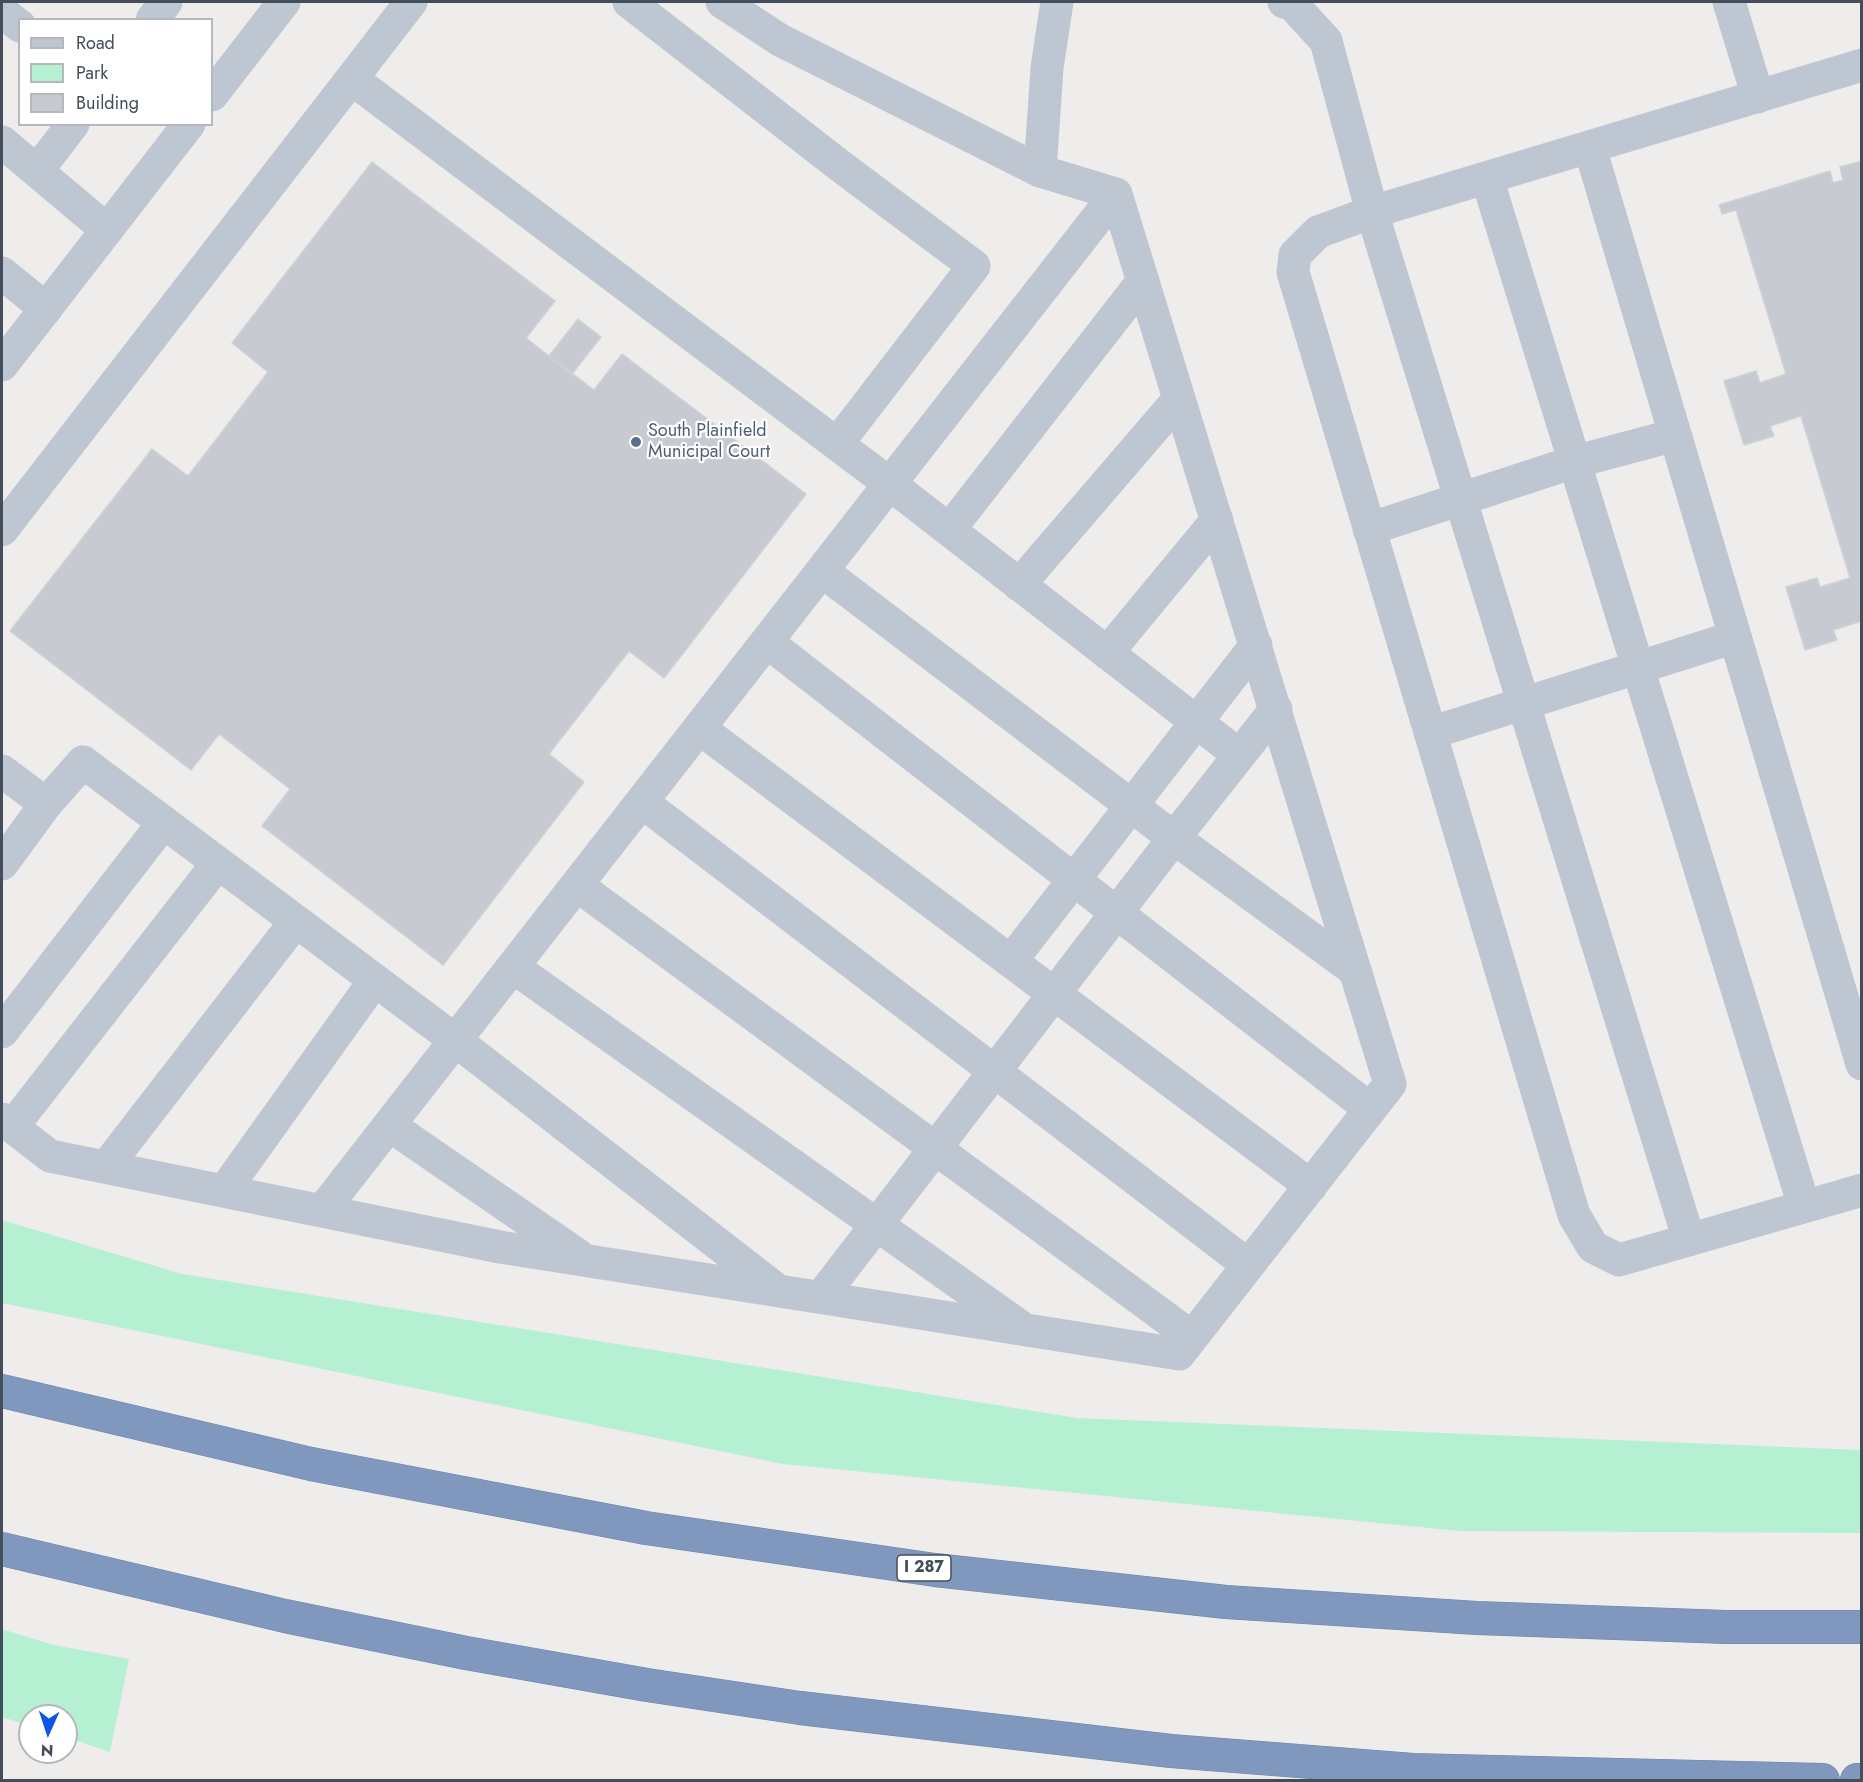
<!DOCTYPE html>
<style>
body{margin:0}
#map{position:relative;width:1863px;height:1782px;overflow:hidden;background:#efecec;font-family:Jost,sans-serif}
canvas{display:block}
.frame{position:absolute;inset:0;border:3px solid #444d5a;pointer-events:none}
.legend{position:absolute;left:18px;top:18px;width:195px;height:108px;box-sizing:border-box;background:#fff;border:2px solid #b4b8bd;margin:0;padding:8px 10px;list-style:none;font-size:18px;color:#444d5a}
.legend li{display:flex;align-items:center;gap:12px;height:30px}
.legend b{width:30px;border:2px solid #b4b8bd}
.north{position:absolute;left:18px;top:1704px;width:60px;height:60px;box-sizing:border-box;background:#fff;border:2px solid #b4b8bd;border-radius:50%;rotate:183deg;font-size:16px;font-weight:700;line-height:24px;text-align:center;color:#444d5a}
.north::after{content:'';display:block;margin:auto;width:21px;height:27px;background:#1055e4;clip-path:polygon(50% 0,100% 100%,50% 72%,0 100%)}
</style>
<div id="map">
<canvas width="1863" height="1782"></canvas>
<div class="frame"></div>
<ul class="legend">
<li><b style="height:8px;background:#bec6d2"></b>Road</li>
<li><b style="height:16px;background:#b6f0d3"></b>Park</li>
<li><b style="height:16px;background:#c8cad2"></b>Building</li>
</ul>
<div class="north">N</div>
</div>
<script>
const ctx = document.querySelector('canvas').getContext('2d');
ctx.lineJoin = 'round';
function paint(path, color) { ctx.fillStyle = color; ctx.fill(path, 'evenodd'); }
const poly = rows => new Path2D(rows.map(r => 'M' + r).join(''));
function strokePath(path, color, width, dash) { ctx.strokeStyle = color; ctx.lineWidth = width; ctx.lineCap = dash ? 'butt' : 'round'; ctx.setLineDash(dash || []); ctx.stroke(path); }
function write(font, color, halo, rows, align = 'center') {
  ctx.font = font + ' Jost,sans-serif'; ctx.lineWidth = 4.5; ctx.setLineDash([]); ctx.textBaseline = 'middle'; ctx.strokeStyle = halo; ctx.fillStyle = color; for (const [text, x, y, turn = 0] of rows) {
    ctx.save(); ctx.translate(x, y); ctx.rotate((+turn || 0) * Math.PI / 180); ctx.textAlign = isNaN(turn) ? turn : align; if (halo) ctx.strokeText(text, 0, 0); ctx.fillText(text, 0, 0); ctx.restore();
  }
}
const green = poly([
 [2,1220,182,1274,1077,1418,1861,1450,1861,1533,1459,1531,783,1464,2,1303],
 [2,1629,54,1645,129,1659,110,1752,66,1737,66,1716,30,1716,30,1726,2,1717]
]);
const building = poly([
 [1862,161,1862,621,1833,630,1837,640,1805,650,1786,587,1817,578,1820,587,1850,578,1801,416,1770,426,1774,436,1744,445,1724,381,1756,371,1760,383,1786,374,1736,210,1722,214,1719,205,1830,171,1833,183,1843,180,1840,167,1862,161],
 [372,162,555,301,526,338,549,356,594,390,622,354,806,494,664,678,629,651,549,754,584,782,443,965,262,826,290,789,219,734,191,770,10,631,152,449,188,476,268,372,232,343,372,162],
 [578,319,601,337,572,374,549,356,578,319]
]);
const minor = poly([
 [629,2,839,165,974,266,837,444],
 [722,2,780,40,1040,171],
 [1284,2,1292,4,1326,41,1372,212,1689,1240],
 [1729,2,1758,97],
 [2,12,20,26],
 [152,20,166,2],
 [1862,65,1372,212,1318,232,1295,255,1293,272,1574,1215,1593,1247,1619,1260,1862,1190],
 [352,79,890,484,1239,755],
 [212,95,284,2],
 [2,142,107,230],
 [1590,148,1862,1064],
 [37,171,73,124],
 [1487,178,1804,1206],
 [2,273,46,309],
 [2,365,189,124],
 [1369,529,1574,462,1675,435],
 [2,530,411,2],
 [949,530,1143,281],
 [822,571,1174,838,1353,969],
 [1019,585,1179,399],
 [767,642,1370,1109],
 [1107,653,1217,520],
 [699,728,1311,1186],
 [1430,733,1735,637],
 [2,771,46,804,83,762,455,1040,776,1289],
 [642,802,1248,1265],
 [2,864,46,804],
 [578,886,1192,1337],
 [1011,961,1256,645],
 [513,967,1021,1327],
 [2,1032,164,822],
 [2,1119,50,1156,500,1247,1179,1354,1390,1084,1116,194,1040,171,1047,68,1057,2],
 [389,1125,578,1255],
 [12,1127,218,863],
 [106,1167,296,921],
 [224,1191,375,980],
 [322,1211,1116,194],
 [821,1297,1174,838,1276,709]
]);
const highway = poly([
 [2,1391,311,1464,646,1528,935,1570,1226,1602,1477,1618,1726,1627,1862,1627],
 [2,1549,285,1616,466,1653,647,1685,800,1708,1171,1751,1413,1770,1823,1780],
 [1857,1780,1862,1780]
]);
const markers = [
 [636,442,6,"#5c6f8a"]
];
const shields = [
 [924,1568,54]
];
const shieldNames = [
 ["I 287",924,1568]
];
const serviceNames = [
 ["South Plainfield",648,432],
 ["Municipal Court",648,453]
];
paint(green, '#b6f0d3');
paint(building, '#c8cad2');
strokePath(building, '#cfd1d8', 1.5);
strokePath(highway, '#6c83aa', 34);
strokePath(minor, '#bec6d2', 33);
strokePath(highway, '#8198be', 33);
for (const [x, y, r, color] of markers) { const dot = new Path2D(); dot.arc(x, y, r, 0, 2 * Math.PI); ctx.fillStyle = color; ctx.fill(dot); strokePath(dot, '#fff', 2); }
for (const [x, y, w] of shields) { const box = new Path2D(); box.roundRect(x - w / 2, y - 13, w, 26, 4.5); ctx.fillStyle = '#fff'; ctx.fill(box); strokePath(box, '#444d5a', 1.5); }
write('bold 16px', '#444d5a', null, shieldNames);
write('18px', '#4e5e75', '#fff', serviceNames, 'left');
</script>
